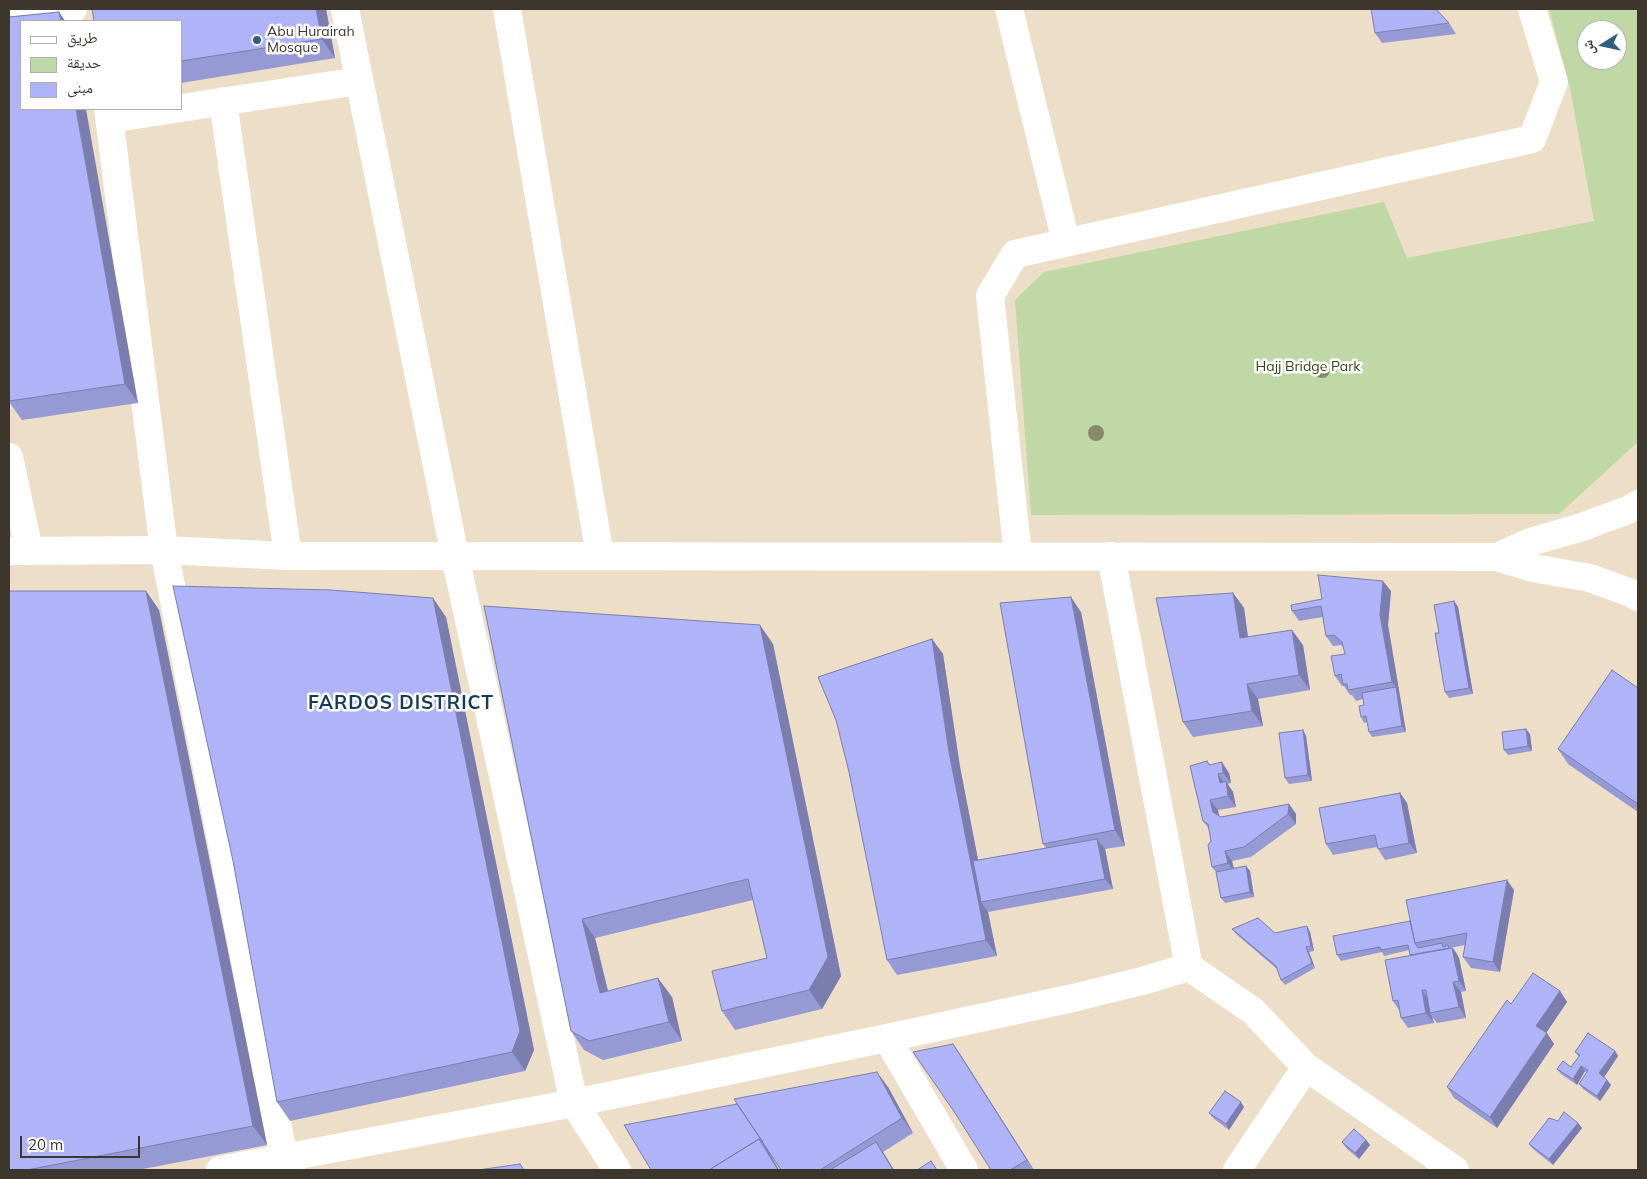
<!DOCTYPE html>
<meta charset="utf-8">
<style>
body{margin:0}
#map{position:relative;width:1647px;height:1179px;overflow:hidden;background:#eddec7;font-family:Mulish,"Noto Naskh Arabic",sans-serif}
canvas{display:block}
.frame{position:absolute;inset:0;border:10px solid #3c362d;pointer-events:none}
.legend{position:absolute;left:20px;top:20px;width:162px;height:90px;box-sizing:border-box;background:#fff;border:1px solid #b1afab;margin:0;padding:6px 9px;list-style:none;font-size:15px;color:#3c362d}
.legend li{display:flex;align-items:center;gap:10px;height:25px}
.legend b{width:25px;border:1px solid #b1afab}
.north{position:absolute;left:1577px;top:20px;width:50px;height:50px;box-sizing:border-box;background:#fff;border:1px solid #b1afab;border-radius:50%;rotate:260deg;font-size:14px;font-weight:700;line-height:20px;text-align:center;color:#3c362d}
.north::after{content:'';display:block;margin:auto;width:18px;height:22px;background:#2f5f7e;clip-path:polygon(50% 0,100% 100%,50% 72%,0 100%)}
.scale{position:absolute;left:20px;top:1136px;width:120px;height:22px;box-sizing:border-box;border:2px solid #3c362d;border-top:0;padding-left:6px;font-size:15px;line-height:18px;white-space:nowrap;color:#3c362d;-webkit-text-stroke:4px #fff;paint-order:stroke}
</style>
<div id="map">
<canvas width="1647" height="1179"></canvas>
<div class="frame"></div>
<ul class="legend">
<li><b style="height:6px;background:#fff"></b>طريق</li>
<li><b style="height:14px;background:#c0d7a6"></b>حديقة</li>
<li><b style="height:14px;background:#afb3f7"></b>مبنى</li>
</ul>
<div class="north">ش</div>
<div class="scale">20 m</div>
</div>
<script>
const ctx = document.querySelector('canvas').getContext('2d');
ctx.lineJoin = 'round';
function paint(path, color) { ctx.fillStyle = color; ctx.fill(path, 'evenodd'); }
const poly = rows => new Path2D(rows.map(r => 'M' + r).join(''));
function strokePath(path, color, width, dash) { ctx.strokeStyle = color; ctx.lineWidth = width; ctx.lineCap = dash ? 'butt' : 'round'; ctx.setLineDash(dash || []); ctx.stroke(path); }
function write(font, color, halo, rows, align = 'center') {
  ctx.font = font + ' Mulish,sans-serif'; ctx.lineWidth = 5; ctx.setLineDash([]); ctx.textBaseline = 'middle'; ctx.strokeStyle = halo; ctx.fillStyle = color; for (const [text, x, y, turn = 0] of rows) {
    ctx.save(); ctx.translate(x, y); ctx.rotate((+turn || 0) * Math.PI / 180); ctx.textAlign = isNaN(turn) ? turn : align; if (halo) ctx.strokeText(text, 0, 0); ctx.fillText(text, 0, 0); ctx.restore();
  }
}
const green = poly([
 [1549,9,1638,9,1638,442,1559,514,1031,515,1015,300,1044,272,1384,202,1407,258,1594,221,1570,88],
 [1587,30,1617,30,1617,60,1587,60]
]);
const minor = poly([
 [345,9,455,556,574,1103,617,1170],
 [507,9,600,556],
 [1009,9,1066,242],
 [9,18,73,9],
 [223,101,288,556],
 [181,108,359,81],
 [108,109,164,550,284,1158,291,1170],
 [110,119,175,109],
 [9,457,29,550],
 [1018,556,990,296,1015,254,1532,139,1554,82,1532,9],
 [1111,556,1189,967,1253,1011,1306,1067,1455,1170],
 [887,1038,964,1170],
 [220,1170,574,1103,887,1038,1073,998,1142,981,1189,967],
 [1237,1170,1306,1067]
]);
const secondary = poly([
 [9,551,164,550,288,556,1497,557,1533,568,1590,578,1631,593,1638,597],
 [1497,557,1530,542,1579,528,1628,510,1638,504]
]);
const trees = [
 [1322,370],
 [1096,433]
];
const wall = poly([
 [326,9,335,58,181,83,181,21],
 [59,12,65,21,21,21,138,403,22,420,9,402,9,17],
 [1449,23,1456,34,1382,43,1375,33],
 [146,591,159,610,267,1145,138,1170,9,1170],
 [1391,591,1388,625,1406,732,1372,737,1369,732,1367,722,1364,723,1361,717,1364,705,1363,699,1356,701,1352,695,1350,695,1344,686,1342,686,1335,676,1345,654,1343,647,1341,645,1333,646,1326,636,1323,617,1299,621,1292,611,1322,599],
 [1233,593,1244,608,1248,637,1303,645,1310,690,1258,699,1263,726,1193,737,1183,722],
 [1454,601,1458,607,1473,694,1449,698,1445,692],
 [484,606,773,644,841,976,822,1009,735,1030,722,1011,767,958,753,900,595,938,608,991,672,997,682,1041,603,1060,584,1050,571,1031],
 [1081,612,1125,846,1105,849,1113,889,988,912,997,956,897,975,887,960,932,639,943,654,960,767,978,860,1046,848,1043,844],
 [446,617,534,1050,525,1071,290,1121,277,1102],
 [1638,688,1638,812,1568,764,1558,749],
 [1303,730,1306,736,1312,781,1289,784,1285,778],
 [1530,734,1532,751,1508,755,1504,750],
 [1207,761,1210,765,1229,773,1231,783,1227,784,1233,792,1236,807,1218,810,1219,816,1221,817,1289,804,1296,814,1296,824,1251,857,1232,861,1234,868,1246,866,1250,871,1254,897,1225,903,1221,898,1216,872,1212,867,1211,841,1209,829,1203,821],
 [1400,793,1407,803,1417,853,1385,860,1378,849,1377,847,1333,855,1326,844],
 [1514,890,1500,972,1471,968,1463,957,1465,945,1450,948,1452,948,1454,949,1459,958,1466,991,1461,992,1466,1018,1437,1023,1432,1017,1434,1023,1408,1028,1401,1018,1399,1010,1393,1001,1410,955,1409,950,1384,956,1382,952,1341,961,1337,955,1410,921],
 [1307,926,1310,932,1314,951,1309,952,1315,968,1285,985,1281,980,1277,969,1236,934,1232,929,1275,933],
 [1560,991,1567,1002,1546,1033,1554,1044,1497,1128,1454,1098,1447,1087,1511,1004],
 [953,1044,960,1054,1034,1170,991,1170],
 [1615,1051,1618,1056,1604,1077,1611,1085,1600,1101,1583,1089,1579,1084,1587,1073,1585,1071,1577,1085,1561,1074,1557,1069,1571,1067,1579,1057,1575,1052],
 [888,1087,913,1133,883,1152,894,1170,781,1170,770,1153,769,1153,779,1170,624,1125],
 [1244,1107,1229,1130,1213,1118,1209,1113],
 [1558,1121,1582,1128,1553,1165,1533,1149,1529,1144],
 [1366,1140,1370,1145,1359,1159,1346,1148,1342,1142]
]);
const shadedWall = poly([
 [316,9,326,9,335,58,322,39],
 [59,12,65,21,61,21],
 [76,109,86,109,138,403,125,384],
 [1383,581,1391,591,1388,625,1406,732,1402,726,1396,687,1392,682,1380,615],
 [146,591,159,610,267,1145,253,1126],
 [1233,593,1244,608,1250,653,1240,638],
 [1071,597,1081,612,1125,846,1115,830],
 [433,598,446,617,534,1050,525,1071,512,1052],
 [1454,601,1458,607,1473,694,1469,688],
 [760,625,773,644,841,976,822,1009,809,990],
 [1292,630,1303,645,1310,690,1299,675],
 [932,639,943,654,960,767,986,901,981,902,988,912,997,956,986,940,949,752],
 [1247,684,1258,699,1263,726,1252,711],
 [1526,729,1530,734,1532,751,1528,746],
 [1303,730,1306,736,1312,781,1308,775],
 [1222,762,1229,773,1231,783,1223,773],
 [1218,774,1225,784,1220,783],
 [1226,781,1233,792,1236,807,1228,796],
 [1400,793,1407,803,1417,853,1409,843],
 [1210,800,1218,810,1220,822,1213,812],
 [1289,804,1296,814,1296,824,1288,814],
 [1097,839,1105,849,1113,889,1105,879],
 [1225,851,1232,861,1235,874,1228,863],
 [1246,866,1250,871,1254,897,1250,892],
 [1507,880,1514,890,1500,972,1493,962],
 [582,919,595,938,613,1012,600,993],
 [1307,926,1310,932,1314,951,1311,946],
 [1306,947,1309,952,1315,968,1312,963],
 [1452,948,1456,953,1454,949,1459,958,1466,991,1459,981],
 [658,978,672,997,682,1041,669,1022],
 [1453,982,1461,992,1466,1018,1459,1007],
 [1422,990,1429,1001,1430,1013,1432,1017,1434,1023,1426,1013],
 [1560,991,1567,1002,1544,1036,1536,1026],
 [1547,1033,1554,1044,1497,1128,1490,1117],
 [953,1044,960,1054,1034,1170,1027,1160],
 [1615,1051,1618,1056,1603,1079,1599,1073],
 [1581,1066,1585,1071,1577,1085,1573,1079],
 [877,1072,888,1087,913,1133,902,1118],
 [1607,1080,1611,1085,1600,1101,1597,1096],
 [1241,1102,1244,1107,1229,1130,1226,1124],
 [1578,1123,1582,1128,1553,1165,1549,1159],
 [759,1139,770,1154,779,1170,778,1170],
 [1366,1140,1370,1145,1359,1159,1355,1153],
 [876,1142,883,1152,894,1170,893,1170]
]);
const building = poly([
 [92,9,316,9,322,39,181,61,181,21,94,21,92,9],
 [1371,9,1436,9,1449,23,1375,33,1371,9],
 [59,12,61,21,21,21,21,109,76,109,125,384,9,401,9,17,59,12],
 [1318,575,1383,581,1380,615,1392,682,1348,690,1347,684,1343,684,1341,674,1335,676,1331,656,1345,654,1342,642,1334,635,1326,636,1321,606,1292,611,1291,605,1322,599,1318,575],
 [173,586,331,590,433,598,520,1031,512,1052,277,1102,233,861,173,586],
 [9,591,146,591,253,1126,27,1170,9,1170,9,591],
 [1233,593,1240,638,1292,630,1299,675,1247,684,1252,711,1183,722,1156,598,1233,593],
 [1071,597,1115,830,1043,844,1000,603,1071,597],
 [1454,601,1469,688,1445,692,1435,633,1439,633,1434,605,1454,601],
 [484,606,760,625,828,957,809,990,722,1011,712,971,767,958,748,879,582,919,600,993,658,978,669,1022,589,1041,571,1031,484,606],
 [932,639,949,752,986,940,887,960,849,772,836,720,818,677,932,639],
 [1612,670,1638,688,1638,804,1558,749,1612,670],
 [1396,687,1402,726,1369,732,1366,716,1361,717,1359,706,1364,705,1362,693,1396,687],
 [1526,729,1528,746,1504,750,1502,732,1526,729],
 [1303,730,1308,775,1285,778,1279,733,1303,730],
 [1207,761,1209,765,1222,762,1223,773,1218,774,1220,783,1226,781,1228,796,1210,800,1213,812,1221,817,1289,804,1288,814,1244,847,1225,851,1228,863,1212,867,1208,845,1211,841,1208,824,1203,821,1190,766,1207,761],
 [1400,793,1409,843,1378,849,1375,835,1326,844,1319,808,1400,793],
 [1097,839,1105,879,981,902,973,861,1097,839],
 [1246,866,1250,892,1221,898,1216,872,1246,866],
 [1507,880,1493,962,1463,957,1467,933,1415,943,1406,900,1507,880],
 [1258,918,1275,933,1307,926,1311,946,1306,947,1312,963,1281,980,1276,966,1232,929,1258,918],
 [1410,921,1415,943,1418,948,1442,943,1443,947,1448,945,1449,948,1410,955,1408,945,1381,950,1380,947,1337,955,1333,936,1410,921],
 [1452,948,1459,981,1453,982,1459,1007,1430,1013,1426,990,1422,990,1426,1013,1401,1018,1398,1000,1393,1001,1385,960,1452,948],
 [1533,973,1560,991,1536,1026,1547,1033,1490,1117,1447,1087,1507,1000,1511,1004,1533,973],
 [1588,1033,1615,1051,1599,1073,1607,1080,1597,1096,1579,1084,1588,1070,1581,1066,1573,1079,1557,1069,1563,1061,1571,1067,1580,1055,1575,1052,1588,1033],
 [953,1044,1027,1160,1010,1170,991,1170,955,1113,913,1052,953,1044],
 [877,1072,902,1118,820,1170,781,1170,734,1099,877,1072],
 [1225,1091,1241,1102,1226,1124,1209,1113,1225,1091],
 [737,1104,763,1142,762,1143,759,1139,709,1170,651,1170,624,1125,737,1104],
 [1564,1112,1578,1123,1549,1159,1529,1144,1549,1118,1558,1121,1564,1112],
 [1354,1129,1366,1140,1355,1153,1342,1142,1354,1129],
 [759,1139,778,1170,709,1170,759,1139],
 [876,1142,893,1170,830,1170,876,1142],
 [931,1161,937,1170,917,1170,931,1161],
 [520,1164,524,1170,478,1170,520,1164]
]);
const markers = [
 [257,40,5,"#2f5f7e"]
];
const poiNames = [
 ["Abu Hurairah",267,32],
 ["Mosque",267,48]
];
const parkNames = [
 ["Hajj Bridge Park",1308,367]
];
const districtNames = [
 ["FARDOS DISTRICT",401,703]
];
paint(green, '#c0d7a6');
strokePath(minor, '#fff', 28);
strokePath(secondary, '#fff', 28);
ctx.fillStyle = '#868a66';
for (const [x, y] of trees) { ctx.beginPath(); ctx.arc(x, y, 8, 0, 2 * Math.PI); ctx.fill(); }
paint(wall, '#969ad4');
paint(shadedWall, '#7a7dad');
paint(building, '#afb3f7');
strokePath(building, '#7a7dad', 1);
for (const [x, y, r, color] of markers) { const dot = new Path2D(); dot.arc(x, y, r, 0, 2 * Math.PI); ctx.fillStyle = color; ctx.fill(dot); strokePath(dot, '#fff', 2); }
write('14px', '#3c362d', '#fff', poiNames, 'left');
write('14px', '#324616', '#fff', parkNames);
ctx.letterSpacing = '1px';
write('bold 19px', '#153c54', '#fff', districtNames);
ctx.letterSpacing = '0px';
</script>
